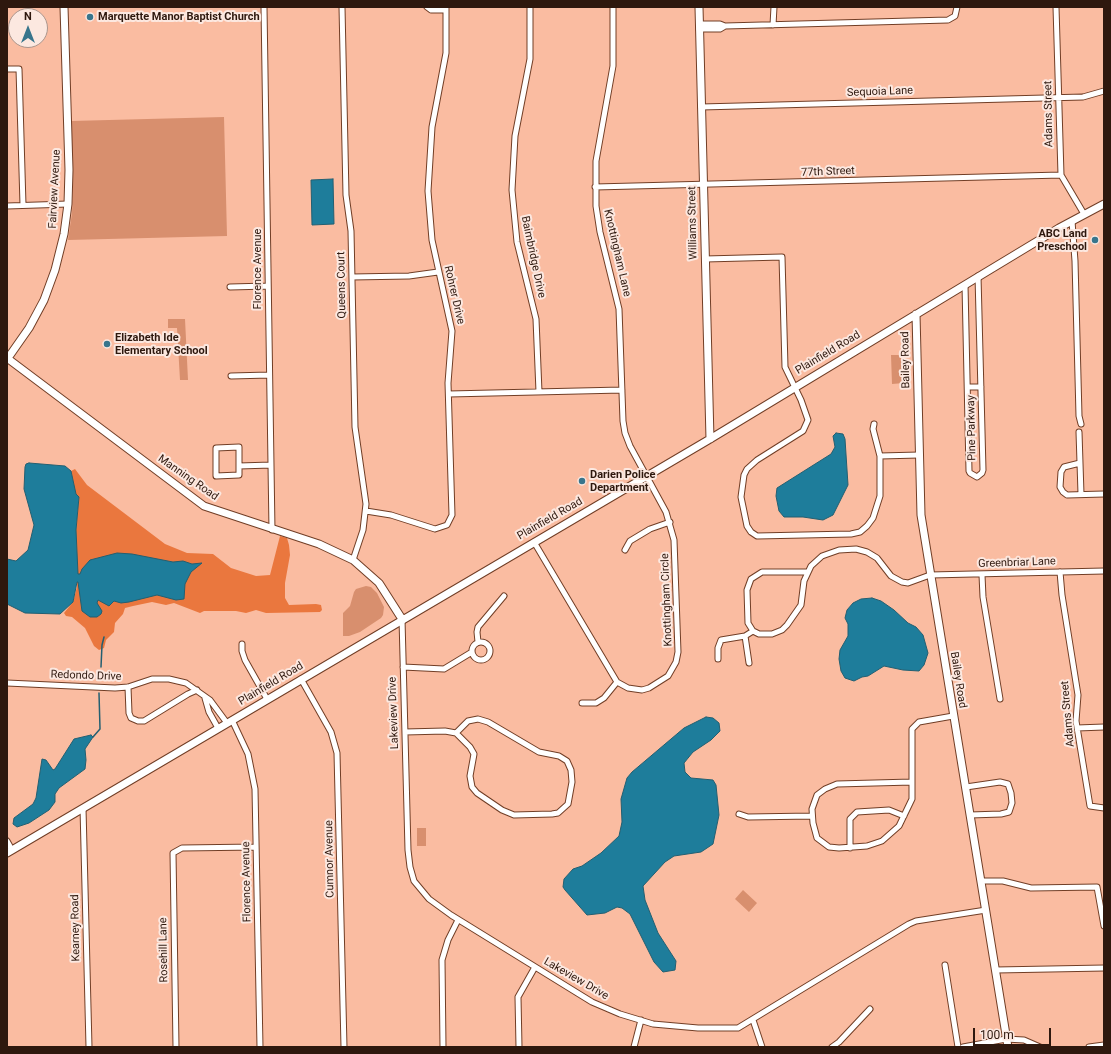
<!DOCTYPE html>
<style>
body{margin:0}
#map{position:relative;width:1111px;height:1054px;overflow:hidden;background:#fabca1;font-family:Roboto,sans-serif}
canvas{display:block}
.frame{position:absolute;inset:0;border:8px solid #2e180e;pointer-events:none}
.north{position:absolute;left:8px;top:8px;width:40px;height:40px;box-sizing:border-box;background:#fce8e0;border:1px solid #aa958c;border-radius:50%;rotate:0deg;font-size:11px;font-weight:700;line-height:16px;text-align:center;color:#2e180e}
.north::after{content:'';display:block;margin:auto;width:14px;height:18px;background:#38758c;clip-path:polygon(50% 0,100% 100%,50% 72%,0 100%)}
.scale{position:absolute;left:973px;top:1028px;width:78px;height:18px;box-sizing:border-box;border:2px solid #2e180e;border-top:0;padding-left:5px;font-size:12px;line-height:14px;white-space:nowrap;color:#2e180e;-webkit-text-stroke:3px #fce8e0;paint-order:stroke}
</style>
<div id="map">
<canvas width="1111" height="1054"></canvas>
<div class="frame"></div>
<div class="north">N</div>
<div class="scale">100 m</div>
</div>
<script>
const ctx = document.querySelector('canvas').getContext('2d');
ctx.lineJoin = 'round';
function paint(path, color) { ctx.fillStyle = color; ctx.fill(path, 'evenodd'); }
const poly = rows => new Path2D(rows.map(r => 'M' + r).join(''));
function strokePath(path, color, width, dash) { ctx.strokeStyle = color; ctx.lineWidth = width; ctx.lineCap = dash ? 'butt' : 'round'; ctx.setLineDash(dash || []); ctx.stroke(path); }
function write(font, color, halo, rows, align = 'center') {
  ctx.font = font + ' Roboto,sans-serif'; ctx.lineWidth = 4; ctx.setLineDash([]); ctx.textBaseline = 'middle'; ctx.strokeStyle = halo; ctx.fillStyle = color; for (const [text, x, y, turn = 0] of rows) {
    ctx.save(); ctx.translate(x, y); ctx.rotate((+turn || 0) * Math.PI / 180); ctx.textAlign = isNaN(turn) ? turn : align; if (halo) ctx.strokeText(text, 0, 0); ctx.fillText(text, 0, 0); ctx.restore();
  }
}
const green = poly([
 [224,117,227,236,68,240,72,213,73,188,71,121],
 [168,319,185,319,188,380,180,380,177,328,168,328],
 [891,355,903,355,904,383,892,384],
 [366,586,371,587,377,593,384,607,383,615,381,618,360,632,349,636,343,636,343,613,350,606,354,592,356,589],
 [417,828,426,828,426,846,417,846],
 [743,890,757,903,749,912,735,899]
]);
const forest = poly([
 [75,469,87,485,165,544,187,553,213,554,231,568,256,576,270,575,280,536,287,538,289,545,290,555,285,583,285,598,289,605,316,604,321,605,322,610,320,612,266,613,256,610,246,613,236,611,204,611,200,613,174,603,166,605,152,602,133,606,125,608,123,614,115,623,114,632,106,640,104,648,99,650,94,646,85,628,72,617,66,616,64,613,73,602,77,587,76,530,79,497,75,494,71,471]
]);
const water = poly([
 [333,179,334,224,312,225,311,180,333,179],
 [836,433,843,434,845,439,848,485,833,515,823,520,803,517,784,517,779,511,776,496,777,488,831,454,835,447,833,436,836,433],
 [29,463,65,466,71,471,76,494,79,497,76,530,78,574,80,574,82,569,90,560,117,553,132,554,173,562,183,561,192,564,202,563,191,572,185,584,184,599,176,600,157,595,129,602,121,603,114,601,109,606,98,600,97,603,102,611,101,614,97,617,90,617,82,611,78,582,77,582,73,602,60,614,25,613,7,604,7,559,16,561,28,550,34,525,24,489,25,467,26,464,29,463],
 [872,598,881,601,894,610,908,623,916,627,923,635,928,653,924,665,919,671,903,670,884,666,868,676,862,677,854,681,845,678,841,671,839,659,840,650,848,636,848,624,845,618,847,610,853,603,861,599,872,598],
 [706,717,713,718,719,723,720,731,711,740,693,752,684,763,685,772,691,778,713,780,716,785,719,815,713,844,701,852,674,856,665,862,643,886,645,900,658,933,676,961,675,970,663,972,654,962,630,914,622,908,617,907,605,913,587,915,565,890,563,887,564,879,573,869,582,866,601,853,619,836,622,822,621,799,627,778,632,772,684,728,706,717],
 [91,735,93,737,85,749,86,760,85,769,59,788,55,794,55,802,49,810,29,823,17,827,13,824,14,818,33,804,36,798,42,759,46,760,53,770,55,769,74,739,91,735]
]);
const stream = poly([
 [101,667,102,645,104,637],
 [93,737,100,729,99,693]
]);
const street = poly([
 [264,7,272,530],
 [342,7,346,195,351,231,355,427,366,504,363,530,353,560],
 [427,7,431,10,446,10],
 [530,7,530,59,515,136,512,190,517,242,536,319,539,392],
 [1056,7,1061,175,1084,214],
 [699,24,720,24,725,26],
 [773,25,774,7],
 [699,29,720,29,725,26,948,20,955,16,957,7],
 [7,69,19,69,23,205],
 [701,107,1083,97,1104,91],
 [595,187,1061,175],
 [7,206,68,204],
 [1072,221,1075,261,1079,416,1081,424],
 [705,259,782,257,785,367,801,400,808,420,803,431,757,460,747,469,744,475,741,497,747,526,751,532,757,536,851,534,860,532,867,526,873,518,880,496,880,456,873,429,874,424],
 [352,277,409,276,438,272],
 [965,285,969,471,970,473,977,477,982,473,983,470,978,276],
 [230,287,268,286],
 [231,376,269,375],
 [968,387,981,387],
 [449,394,622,390],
 [1079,432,1081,494],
 [239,447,239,475,216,476,216,448,239,447],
 [880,456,919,455],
 [1080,463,1064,467,1061,472,1060,487,1063,492,1067,495,1104,494],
 [239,466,271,465],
 [366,511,391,515,435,529,447,525,452,515,448,383,452,331,432,240,428,191,432,127,446,53,446,7],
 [534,542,617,682,628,688,642,690,649,688,668,676,676,662,678,652,674,540,666,512,630,446,625,433,623,421,619,309,600,232,596,206,596,161,613,66,613,7],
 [625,550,630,541,650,529,670,522],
 [808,572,762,572,751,579,747,590,748,623,753,631,759,634,772,634,782,630,787,625,801,605,804,581,811,566,822,556,839,550,856,549,867,552,877,558,891,576,902,582,908,583,930,575,1104,571],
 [1060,572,1062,595,1078,695,1076,721,1090,806,1104,808],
 [982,575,983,597,1000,699],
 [402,619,408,850,410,867,414,881,429,899,451,915,592,1002,620,1014,653,1024,698,1028,738,1028,909,924,916,921,986,910],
 [745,636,749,663],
 [478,642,477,632,478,627,504,596],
 '472 651a9 9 0 1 1 18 0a9 9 0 1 1-18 0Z',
 [242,644,242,651,245,660,267,699],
 [718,659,718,648,721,640,745,636,753,631],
 [403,667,444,669,472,652],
 [301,679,331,732,337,753,344,1047],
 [7,683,115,688,128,687,152,679,169,679,186,683,210,700,227,723],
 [128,687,129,713,131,718,138,721,144,721,188,694,197,690],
 [205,698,209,712,218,728],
 [582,703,596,703,604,698,617,682],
 [232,720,248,754,255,789,260,1047],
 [1077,728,1104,727],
 [405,732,445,731,456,733,468,721,478,719,488,722,539,752,559,756,567,761,571,770,572,782,568,804,558,813,552,814,514,815,502,810,477,793,472,787,470,776,474,754,470,747,456,733],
 [912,782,912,799,899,826,882,841,867,846,839,848,829,847,817,838,813,823,812,809,817,795,825,789,837,784,912,782,912,729,919,722,953,716],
 [966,787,1000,782,1008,784,1011,793,1012,803,1009,812,1001,814,970,815],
 [83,808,89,1047],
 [739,814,748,817,812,816],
 [7,841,12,850],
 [850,848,850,819,857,812,889,810,904,816],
 [981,881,1003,881,1031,888,1097,887,1104,926],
 [945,965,958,1047],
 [996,970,1104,968],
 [753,1020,762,1047],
 [176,1047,173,853,182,848,256,847],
 [443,1047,442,960,448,940,458,920],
 [519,1047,518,997,535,967],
 [634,1047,641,1020],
 [832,1047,839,1042,870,1009],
 [963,1047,1006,1039,1024,1040,1040,1047],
 [1089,1047,1104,1045]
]);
const secondary = poly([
 [699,7,710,439],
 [916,314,921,515,1008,1047],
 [7,358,204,506,319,544,353,560,379,583,402,619],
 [8,358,29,328,44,300,55,270,64,234,68,204,69,170,64,7],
 [7,853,710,439,1059,228,1104,204]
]);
const markers = [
 [90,17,4,"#38758c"],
 [1095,240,4,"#38758c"],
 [107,344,4,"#38758c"],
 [582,481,4,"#38758c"]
];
const poiNames = [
 ["Marquette Manor Baptist Church",98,17],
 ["ABC Land",1087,234,"right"],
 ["Preschool",1087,247,"right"],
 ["Elizabeth Ide",115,338],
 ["Elementary School",115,351],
 ["Darien Police",590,475],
 ["Department",590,488]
];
const streetNames = [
 ["Sequoia Lane",880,92,-2],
 ["Adams Street",1049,114,-91],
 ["77th Street",828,172,-2],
 ["Fairview Avenue",55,189,-87],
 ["Williams Street",693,223,-91],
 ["Knottingham Lane",617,253,77],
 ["Baimbridge Drive",533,257,78],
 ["Florence Avenue",258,269,-90],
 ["Queens Court",342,285,-91],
 ["Rohrer Drive",454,295,77],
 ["Plainfield Road",828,353,-31],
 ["Bailey Road",906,360,-91],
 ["Pine Parkway",972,428,-91],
 ["Manning Road",188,478,35],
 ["Plainfield Road",550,519,-30],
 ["Greenbriar Lane",1017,563,-2],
 ["Knottingham Circle",667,600,-92],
 ["Redondo Drive",86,676,2],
 ["Bailey Road",958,680,81],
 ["Plainfield Road",271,684,-31],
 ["Lakeview Drive",394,713,-92],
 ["Adams Street",1068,714,-95],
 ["Cumnor Avenue",330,859,-91],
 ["Florence Avenue",247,882,-91],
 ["Kearney Road",76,928,-91],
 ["Rosehill Lane",164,950,-91],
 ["Lakeview Drive",576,979,30]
];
paint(green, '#d88f6e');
paint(forest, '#ea773e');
paint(water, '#1e7d9b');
strokePath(water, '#235f71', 1);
strokePath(stream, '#235f71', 1.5);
strokePath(street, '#713e26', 7);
strokePath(secondary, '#713e26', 9);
strokePath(street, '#fff', 5);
strokePath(secondary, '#fff', 7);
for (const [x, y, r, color] of markers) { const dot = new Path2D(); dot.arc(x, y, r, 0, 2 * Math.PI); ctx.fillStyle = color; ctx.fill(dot); strokePath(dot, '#fce8e0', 1.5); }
write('bold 11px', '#2e180e', '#fce8e0', poiNames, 'left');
write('11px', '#2e180e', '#fce8e0', streetNames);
</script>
